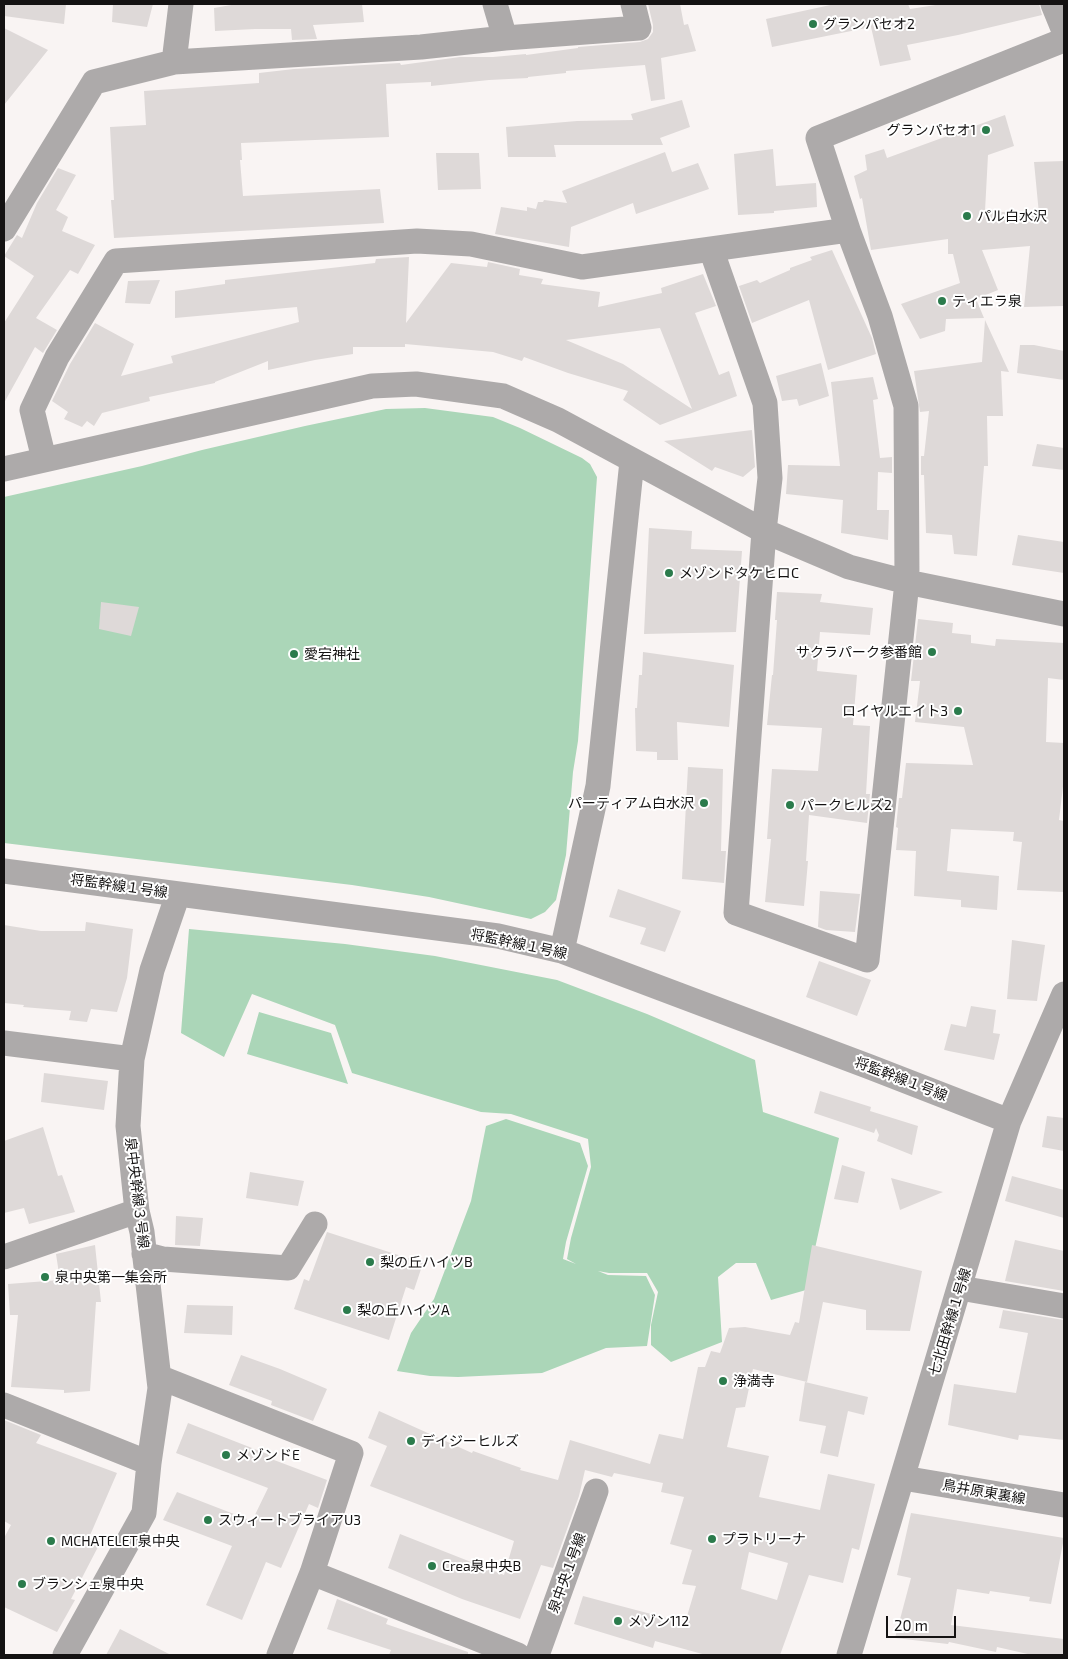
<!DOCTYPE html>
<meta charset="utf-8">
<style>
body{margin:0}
#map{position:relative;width:1068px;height:1659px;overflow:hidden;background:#f9f4f3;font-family:"Exo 2",sans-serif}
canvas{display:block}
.frame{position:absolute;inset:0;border:5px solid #141212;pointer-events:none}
.scale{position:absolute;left:886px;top:1616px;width:70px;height:22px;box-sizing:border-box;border:2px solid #141212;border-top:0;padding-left:6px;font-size:15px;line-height:18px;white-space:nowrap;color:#141212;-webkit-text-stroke:4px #fff;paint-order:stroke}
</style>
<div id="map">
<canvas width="1068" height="1659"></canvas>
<div class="frame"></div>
<div class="scale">20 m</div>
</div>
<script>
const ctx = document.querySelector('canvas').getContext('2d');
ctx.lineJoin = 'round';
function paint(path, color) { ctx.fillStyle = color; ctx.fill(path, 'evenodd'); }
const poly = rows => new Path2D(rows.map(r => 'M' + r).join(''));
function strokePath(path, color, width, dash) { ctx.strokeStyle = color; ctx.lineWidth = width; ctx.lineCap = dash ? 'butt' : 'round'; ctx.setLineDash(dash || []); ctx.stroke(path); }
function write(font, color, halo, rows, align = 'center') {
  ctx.font = font + ' "Exo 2","Noto Sans JP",sans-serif'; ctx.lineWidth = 4; ctx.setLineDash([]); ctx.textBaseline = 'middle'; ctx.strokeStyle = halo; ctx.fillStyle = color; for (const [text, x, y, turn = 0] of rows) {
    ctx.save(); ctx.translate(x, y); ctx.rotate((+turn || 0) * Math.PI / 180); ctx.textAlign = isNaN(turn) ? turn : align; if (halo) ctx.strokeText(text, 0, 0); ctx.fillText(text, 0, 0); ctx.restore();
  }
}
const green = poly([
 [425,408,493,417,520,428,582,458,590,464,597,477,578,741,573,772,566,855,556,900,545,912,531,919,429,897,352,885,4,843,4,497,142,466,202,450,305,426,386,409],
 [189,929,345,944,435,956,557,980,647,1014,755,1060,763,1112,839,1138,806,1290,771,1300,756,1263,736,1263,718,1277,722,1342,671,1362,651,1345,651,1325,658,1292,647,1273,609,1273,598,1271,608,1275,646,1276,655,1295,647,1346,606,1348,542,1373,458,1377,430,1376,397,1371,411,1333,434,1299,471,1201,486,1126,506,1119,580,1143,588,1166,566,1242,563,1259,576,1264,567,1259,571,1238,591,1167,588,1139,511,1114,481,1112,352,1073,335,1025,252,994,224,1057,181,1033],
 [259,1012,331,1033,348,1084,247,1054]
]);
const building = poly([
 [4,4,66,4,64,24,4,16],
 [113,4,153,4,147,27,112,22],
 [237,4,362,4,364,22,313,25,317,39,292,40,291,29,255,29,215,31,214,8],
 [648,4,680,4,684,25,688,24,696,51,661,58,665,99,651,101,645,65,566,71,566,73,528,77,528,78,489,80,431,86,431,82,386,84,389,137,241,143,242,160,240,160,243,196,380,189,384,223,114,238,111,200,114,200,110,127,146,125,144,91,259,83,259,73,294,69,400,63,401,65,460,57,493,57,526,54,526,55,578,48,578,47,640,42,648,39,653,32,653,25],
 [835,4,908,4,910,9,942,4,1039,4,1042,15,958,35,907,45,911,60,880,66,871,27,772,47,766,19],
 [4,28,48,50,4,105],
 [682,100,690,127,660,138,663,145,554,145,556,157,508,157,506,127,577,121,633,120,631,114],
 [1005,115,1014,146,988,155,985,211,1039,214,1034,162,1064,161,1064,306,1024,307,1030,246,982,250,998,290,976,299,984,318,946,319,945,331,920,339,901,304,960,283,953,254,948,254,948,239,871,250,862,198,860,199,854,176,867,170,865,155,884,149,887,158],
 [773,149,776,186,816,183,817,207,774,211,774,213,738,215,734,154],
 [665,152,672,172,698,163,709,189,636,214,633,203,571,227,569,247,495,234,501,207,527,211,527,207,536,209,538,202,543,202,544,200,567,203,562,191],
 [436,153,479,153,481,189,438,190],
 [58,168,76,175,56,210,68,217,62,231,95,245,78,274,70,270,36,318,57,330,43,353,35,347,4,403,4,323,34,276,4,256,17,235,22,238,37,203],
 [832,250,872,338,876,354,828,370,809,300,752,323,739,286,757,280,760,283,790,270,790,268,812,260,810,257],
 [409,257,406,323,451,263,487,267,488,262,520,269,519,275,543,279,541,284,600,292,598,307,662,293,661,288,703,274,716,306,695,313,719,375,729,371,737,396,660,425,623,400,628,391,568,373,524,357,522,361,493,352,405,344,405,347,353,347,353,354,315,360,268,370,268,361,215,382,215,383,149,397,150,401,102,413,94,426,87,421,82,427,64,419,68,412,52,401,70,364,95,323,134,344,121,376,173,363,171,356,299,322,297,307,175,318,175,291,225,284,225,280,375,263,376,259],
 [660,328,692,409,623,364,566,340],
 [160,280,150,304,125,303,128,281],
 [985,320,1009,372,1001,371,1003,416,987,416,988,466,984,466,977,556,954,554,952,535,926,533,924,475,921,475,921,456,924,456,929,411,920,412,914,371,982,362],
 [1020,345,1034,345,1064,351,1064,380,1017,373],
 [821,363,829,396,799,406,797,399,782,401,776,376],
 [873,377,878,399,873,400,880,458,892,457,892,473,878,472,877,510,889,510,888,540,841,533,843,500,786,494,788,465,840,466,831,382],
 [752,430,755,467,743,477,715,467,712,471,664,441],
 [1037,444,1064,448,1064,470,1032,466],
 [649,528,692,531,691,549,742,551,736,632,644,634],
 [1018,535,1064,542,1064,573,1012,565],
 [777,592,822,594,820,602,873,608,870,635,820,632,817,671,857,675,853,725,870,726,866,794,870,794,867,823,809,815,806,861,808,861,804,906,765,902,771,839,767,839,772,769,818,771,822,728,767,725,772,675,773,675,777,620,775,620],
 [101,602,139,607,131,636,99,629],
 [918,619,953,623,952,633,971,635,971,643,995,646,996,639,1064,643,1064,680,1048,678,1046,742,1064,743,1064,778,1059,820,1064,821,1064,892,1017,890,1022,842,1013,841,1014,832,951,829,947,871,999,876,997,910,961,907,961,900,914,896,916,851,896,850,898,828,896,827,899,798,902,798,906,763,973,765,964,727,915,722,920,681,911,681],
 [643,652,734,665,729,727,677,722,678,760,657,760,657,752,636,751,635,708,637,708,639,675,642,675],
 [688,767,723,769,721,851,726,851,724,883,682,879],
 [618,889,681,911,665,952,640,944,646,928,609,917],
 [820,891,860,894,855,932,826,930,818,927],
 [86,922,133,929,127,978,117,1012,91,1009,87,1022,69,1020,71,1011,23,1007,24,1005,4,1003,4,925,41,931,85,931],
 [1012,940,1045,945,1037,1001,1007,999],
 [819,961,871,980,857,1016,806,997],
 [971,1006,996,1010,993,1033,1000,1034,994,1060,944,1050,951,1024,966,1027],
 [44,1073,108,1081,104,1110,41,1102],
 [820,1091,871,1107,870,1111,918,1126,912,1155,877,1141,879,1135,876,1128,874,1133,814,1113],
 [1047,1116,1064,1118,1064,1151,1042,1147],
 [43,1127,58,1176,62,1175,75,1212,29,1224,24,1208,4,1213,4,1141],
 [842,1165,865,1172,858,1203,834,1199],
 [250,1172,304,1181,298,1206,246,1198],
 [1012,1176,1064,1190,1064,1218,1005,1201],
 [891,1178,943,1192,900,1210],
 [176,1216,203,1218,200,1246,175,1245],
 [327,1232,423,1263,414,1290,406,1287,389,1340,294,1309,304,1279,309,1281],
 [1015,1240,1064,1251,1064,1291,1005,1281],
 [95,1245,101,1302,96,1302,90,1391,64,1393,64,1390,11,1387,18,1315,10,1315,8,1284,60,1280,56,1254],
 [812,1245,922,1271,910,1331,866,1330,866,1310,823,1302,807,1382,753,1369,745,1407,736,1408,727,1447,769,1456,759,1497,820,1510,828,1474,875,1484,859,1550,852,1548,843,1583,809,1575,780,1655,706,1655,655,1641,653,1648,574,1624,583,1596,685,1623,696,1586,682,1584,692,1550,670,1544,684,1497,661,1492,663,1483,614,1473,612,1477,585,1470,579,1496,553,1568,541,1565,520,1619,462,1599,388,1568,400,1534,504,1575,514,1541,370,1486,387,1446,368,1438,379,1411,472,1453,473,1451,521,1468,520,1470,558,1480,570,1440,650,1464,659,1434,683,1439,698,1367,705,1367,711,1351,720,1353,729,1328,745,1327,790,1335,795,1322,799,1323],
 [749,1552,788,1563,777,1600,741,1589],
 [187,1305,233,1306,232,1335,184,1333],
 [1003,1310,1064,1320,1064,1440,1019,1435,1018,1440,948,1425,954,1384,1016,1393,1028,1333,999,1328],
 [241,1355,280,1369,327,1389,313,1421,271,1405,272,1401,229,1385],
 [805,1382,868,1397,864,1415,848,1411,838,1457,820,1453,826,1426,799,1421],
 [4,1420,41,1435,36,1443,117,1473,88,1540,99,1545,71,1599,75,1600,57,1632,4,1607,4,1538,11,1525,4,1521],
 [188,1423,275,1457,274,1460,327,1480,318,1508,309,1504,281,1568,266,1562,242,1620,206,1605,232,1546,163,1520,177,1492,252,1521,268,1488,176,1453],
 [911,1513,1064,1538,1051,1604,1029,1601,1030,1597,990,1591,989,1594,957,1589,951,1625,1064,1639,1064,1655,1032,1655,997,1647,996,1652,949,1642,948,1644,895,1638,911,1578,897,1575],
 [337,1599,388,1619,386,1624,468,1652,468,1655,389,1655,391,1650,327,1629],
 [120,1629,171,1655,106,1655]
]);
const minor = poly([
 [495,4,505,38],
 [1053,4,1064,31],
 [174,62,181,4],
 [4,229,94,82,174,62,421,47,505,38,639,28,633,4],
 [711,249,765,403,770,478,764,531,736,913,867,960,907,582,906,406,880,316,848,230,818,138,1064,40],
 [44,459,32,410,57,357,116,261,417,241,471,244,582,267,848,230],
 [4,469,372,386,416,384,503,396,558,420,764,531,849,567,907,582,1064,614],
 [4,871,498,936,562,951,870,1067,1009,1121],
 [562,951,598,786,632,461],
 [4,1043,132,1059],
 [144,1254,163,1259,288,1268,315,1224],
 [4,1257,137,1211],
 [960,1288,1064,1306],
 [159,1377,351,1453,312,1573,279,1655],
 [4,1405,149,1463],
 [903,1478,1064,1505],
 [312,1573,518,1655],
 [65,1655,144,1513,149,1463,160,1388,142,1232,137,1211,128,1126,132,1059,152,970,178,894],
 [537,1655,596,1491],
 [849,1655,1009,1121,1064,994]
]);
const markers = [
 [813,24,5,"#2b7b4c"],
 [986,130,5,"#2b7b4c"],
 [967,216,5,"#2b7b4c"],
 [942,301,5,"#2b7b4c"],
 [669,573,5,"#2b7b4c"],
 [932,652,5,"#2b7b4c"],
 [294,654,5,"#2b7b4c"],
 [958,711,5,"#2b7b4c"],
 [704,803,5,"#2b7b4c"],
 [790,805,5,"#2b7b4c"],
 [370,1262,5,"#2b7b4c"],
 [45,1277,5,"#2b7b4c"],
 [347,1310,5,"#2b7b4c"],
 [723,1381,5,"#2b7b4c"],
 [411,1441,5,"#2b7b4c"],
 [226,1455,5,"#2b7b4c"],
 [208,1520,5,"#2b7b4c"],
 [712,1539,5,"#2b7b4c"],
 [51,1541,5,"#2b7b4c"],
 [432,1566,5,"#2b7b4c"],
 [22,1584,5,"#2b7b4c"],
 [618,1621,5,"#2b7b4c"]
];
const poiNames = [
 ["グランパセオ2",823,24],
 ["グランパセオ1",976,130,"right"],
 ["パル白水沢",977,216],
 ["ティエラ泉",952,301],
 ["メゾンドタケヒロC",679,573],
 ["サクラパーク参番館",922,652,"right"],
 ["愛宕神社",304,654],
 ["ロイヤルエイト3",948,711,"right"],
 ["パーティアム白水沢",694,803,"right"],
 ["パークヒルズ2",800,805],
 ["梨の丘ハイツB",380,1262],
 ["泉中央第一集会所",55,1277],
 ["梨の丘ハイツA",357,1310],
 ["浄満寺",733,1381],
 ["デイジーヒルズ",421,1441],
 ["メゾンドE",236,1455],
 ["スウィートブライアU3",218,1520],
 ["プラトリーナ",722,1539],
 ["MCHATELET泉中央",61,1541],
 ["Crea泉中央B",442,1566],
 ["ブランシェ泉中央",32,1584],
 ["メゾン112",628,1621]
];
const streetNames = [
 ["将監幹線１号線",119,886,8],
 ["将監幹線１号線",519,944,12],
 ["将監幹線１号線",901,1079,21],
 ["泉中央幹線３号線",137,1193,83],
 ["七北田幹線１号線",950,1322,-73],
 ["鳥井原東裏線",984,1492,10],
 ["泉中央１号線",567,1573,-70]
];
paint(green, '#abd6b8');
paint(building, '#ded9d8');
strokePath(minor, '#adaaaa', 25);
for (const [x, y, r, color] of markers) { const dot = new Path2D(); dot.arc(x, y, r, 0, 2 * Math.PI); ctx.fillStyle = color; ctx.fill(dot); strokePath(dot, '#fff', 2); }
write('14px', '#141212', '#fff', poiNames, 'left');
write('14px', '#141212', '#fff', streetNames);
</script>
